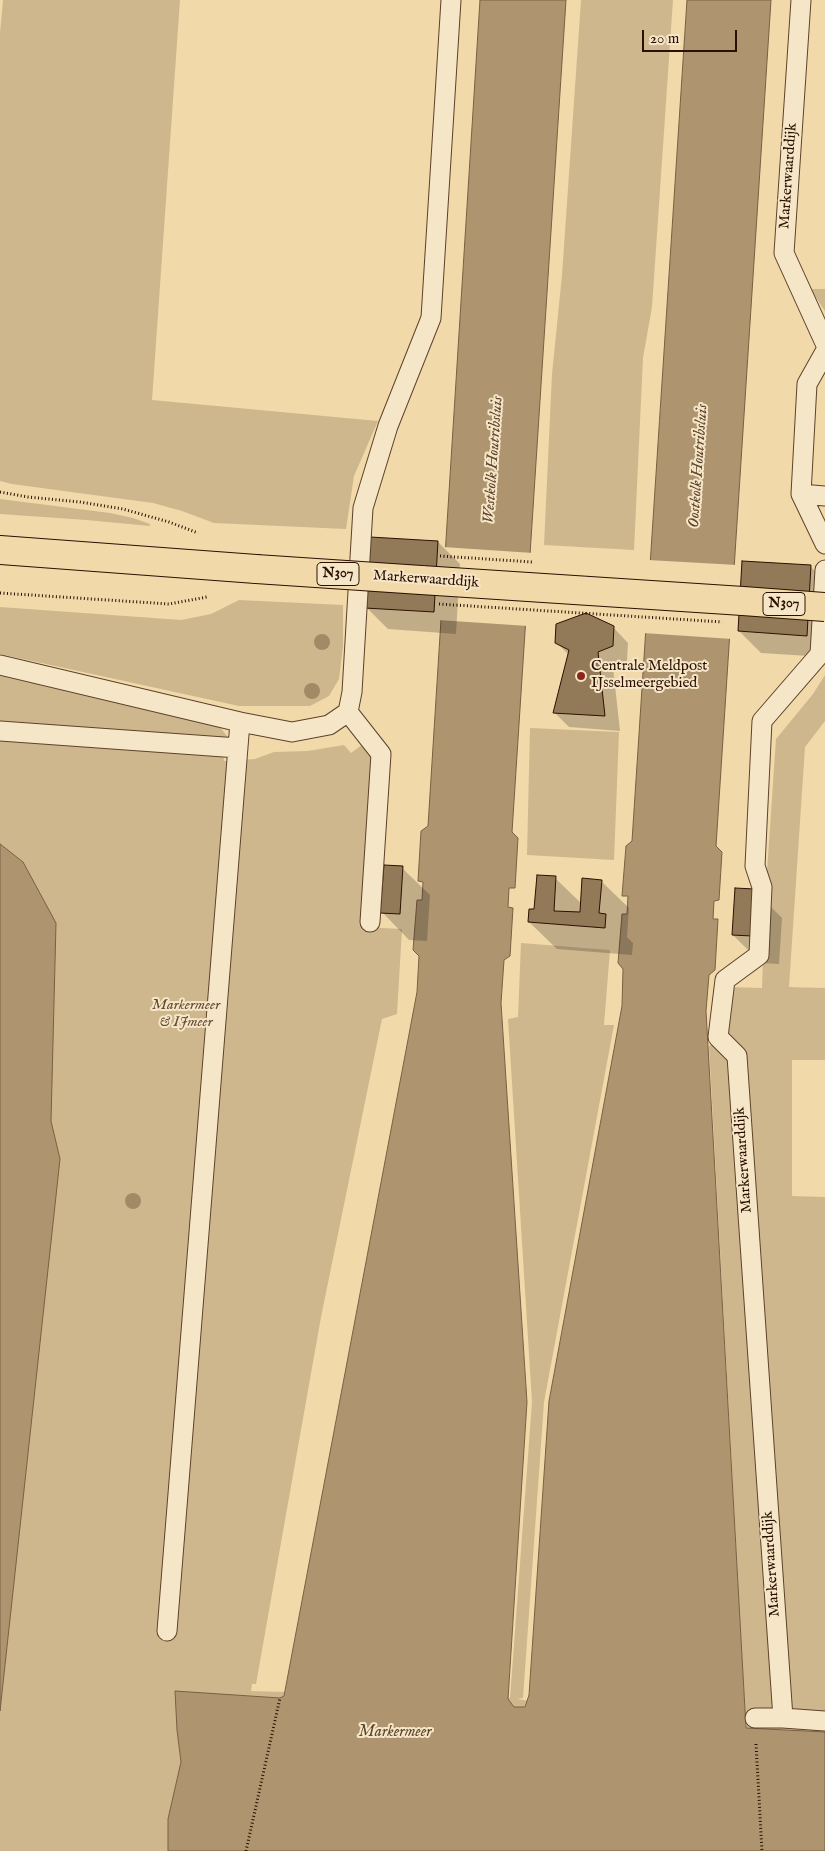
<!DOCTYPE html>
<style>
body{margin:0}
#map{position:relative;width:825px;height:1851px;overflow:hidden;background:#f1d9aa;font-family:"IM FELL English",serif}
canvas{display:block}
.scale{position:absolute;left:642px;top:30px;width:95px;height:22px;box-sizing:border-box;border:2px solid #2b1000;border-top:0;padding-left:6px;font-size:15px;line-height:18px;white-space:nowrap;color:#2b1000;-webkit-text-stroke:4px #f6e6c8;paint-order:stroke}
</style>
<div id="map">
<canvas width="825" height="1851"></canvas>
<div class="scale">20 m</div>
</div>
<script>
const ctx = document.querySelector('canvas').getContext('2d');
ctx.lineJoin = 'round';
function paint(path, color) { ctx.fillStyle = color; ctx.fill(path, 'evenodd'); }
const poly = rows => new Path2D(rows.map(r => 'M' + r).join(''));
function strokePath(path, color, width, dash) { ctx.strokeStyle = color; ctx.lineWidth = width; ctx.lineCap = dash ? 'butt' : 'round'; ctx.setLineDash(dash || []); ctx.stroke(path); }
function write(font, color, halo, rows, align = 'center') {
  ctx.font = font + ' "IM FELL English",serif'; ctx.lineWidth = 4; ctx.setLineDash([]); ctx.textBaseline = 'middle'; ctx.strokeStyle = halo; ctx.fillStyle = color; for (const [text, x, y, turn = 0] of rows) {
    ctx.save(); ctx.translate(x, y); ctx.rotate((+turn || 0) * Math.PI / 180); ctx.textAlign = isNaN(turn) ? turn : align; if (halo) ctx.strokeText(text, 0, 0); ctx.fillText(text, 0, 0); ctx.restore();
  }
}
const green = poly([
 [3,0,180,0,152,400,378,421,354,476,346,529,214,523,182,511,153,503,12,484,0,481,0,33],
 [581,0,673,0,652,307,643,358,634,550,544,545,552,374,562,275],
 [810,289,825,289,825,311],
 [0,499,110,513,133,518,150,524,150,526,86,520,0,514],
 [239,600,343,605,343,646,339,679,329,696,310,706,239,706,0,654,0,607,181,620,211,614],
 [0,674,214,719,230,740,0,722],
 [825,675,825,721,805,747,789,987,825,988,825,1060,792,1060,792,1196,825,1197,825,1732,746,1729,709,1046,726,1038,727,987,762,988,765,901,776,739,813,694],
 [0,728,223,753,224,761,255,759,274,752,308,751,344,745,351,753,363,744,375,760,362,927,402,929,397,1014,382,1019,321,1317,256,1684,252,1684,251,1691,510,1698,532,1402,508,1019,518,1017,521,943,610,950,604,1025,614,1025,544,1402,523,1698,517,1699,748,1733,825,1851,0,1851],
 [530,728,619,732,614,860,527,855]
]);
const water = poly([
 [480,0,566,0,512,832,518,838,515,888,509,888,508,907,513,908,510,956,504,960,501,1003,527,1402,508,1699,514,1707,525,1707,529,1695,549,1401,622,1006,623,969,618,963,622,914,627,914,628,896,622,896,626,846,632,841,687,0,771,0,716,846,722,852,719,900,714,901,713,919,718,919,715,970,709,975,706,1011,746,1728,825,1732,825,1851,168,1851,168,1819,181,1762,177,1730,175,1691,280,1698,284,1696,417,992,419,956,413,950,417,900,422,900,423,882,418,881,421,831,428,826,480,0],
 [0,844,23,862,56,923,51,1121,60,1159,0,1711,0,844]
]);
const pier = poly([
 [443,547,533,553,528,626,438,620],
 [648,560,737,565,732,639,643,633]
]);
const shadow = poly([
 [438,542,460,564,456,634,388,629,366,607],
 [810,566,825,581,825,657,761,653,739,631],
 [613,627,628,643,627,661,613,667,620,731,569,727,554,712,569,655,556,642],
 [402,868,430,895,427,941,409,940,382,912],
 [555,878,582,904,601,881,629,908,627,937,633,943,632,955,557,949,529,922],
 [754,890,782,918,779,964,761,963,733,935]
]);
const building = poly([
 [370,537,438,541,434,612,365,608,370,537],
 [742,561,811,565,807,636,738,631,742,561],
 [586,613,614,626,613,646,598,652,605,716,553,713,569,650,555,643,556,624,586,613],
 [384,865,403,866,400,914,380,913,384,865],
 [537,875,556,876,554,911,580,912,582,878,602,880,599,913,606,914,605,928,528,922,529,909,534,909,537,875],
 [735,888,754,889,752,936,732,935,735,888]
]);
const path = poly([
 [0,492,28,497,80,502,123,509,169,522,198,533],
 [0,593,169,604,207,597],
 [756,1744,762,1851],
 [246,1851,280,1698]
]);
const lane = poly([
 [801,0,784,253,825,343],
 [825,352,807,384,801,494,825,544],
 [801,494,825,496],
 [825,570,820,654,762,721,755,866,762,887,759,955,725,980,718,1037,737,1056,783,1718,825,1721],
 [0,665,240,722,167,1631],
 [348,712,381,754,370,922],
 [240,722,292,732,329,725,348,712,352,692,363,508,388,426,431,318,451,0],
 [0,731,238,748],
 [755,1718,783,1718]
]);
const primary = poly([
 [0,550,256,569],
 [421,580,743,601]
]);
const pathBridge = poly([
 [440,556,532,562],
 [439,604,722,622]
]);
const primaryBridge = poly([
 [256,569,421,580],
 [743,601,825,607]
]);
const trees = [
 [322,642],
 [312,691],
 [133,1201]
];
const markers = [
 [581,676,5,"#8f2418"]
];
const shields = [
 [338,574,42],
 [784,604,42]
];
const shieldNames = [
 ["N307",338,574],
 ["N307",784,604]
];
const streetNames = [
 ["Markerwaarddijk",789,176,-86],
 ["Markerwaarddijk",426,580,4],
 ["Markerwaarddijk",744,1160,-94],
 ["Markerwaarddijk",772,1564,-94]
];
const poiNames = [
 ["Centrale Meldpost",591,667],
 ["IJsselmeergebied",591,684]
];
const parkNames = [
 ["Markermeer",186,1006],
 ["& IJmeer",186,1023]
];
const waterNames = [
 ["Westkolk Houtribsluis",494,460,-86],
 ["Oostkolk Houtribsluis",699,466,-86],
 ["Markermeer",395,1733]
];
paint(green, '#cfb78d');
paint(water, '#ae9570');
strokePath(water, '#7a6043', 1);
paint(pier, '#f1d9aa');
paint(shadow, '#0003');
paint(building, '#927958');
strokePath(building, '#2b1000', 1);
strokePath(lane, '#5c422a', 21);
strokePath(primary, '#2b1000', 30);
strokePath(path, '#2b1000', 3, [1, 2.5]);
strokePath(lane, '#f6e6c8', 19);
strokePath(primary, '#f1d9aa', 28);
strokePath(primaryBridge, '#2b1000', 30, []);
strokePath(pathBridge, '#2b1000', 3, [1, 2.5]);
strokePath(primaryBridge, '#f1d9aa', 28);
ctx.fillStyle = '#a38a67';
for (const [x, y] of trees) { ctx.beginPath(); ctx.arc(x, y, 8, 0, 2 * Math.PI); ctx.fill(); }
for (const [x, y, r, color] of markers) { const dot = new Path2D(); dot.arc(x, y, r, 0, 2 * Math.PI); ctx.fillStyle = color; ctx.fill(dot); strokePath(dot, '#f6e6c8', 2); }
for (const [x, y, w] of shields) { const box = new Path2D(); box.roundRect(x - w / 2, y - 11.5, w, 23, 4); ctx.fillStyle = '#f6e6c8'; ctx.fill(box); strokePath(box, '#2b1000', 1); }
write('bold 14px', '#2b1000', null, shieldNames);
write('15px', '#2b1000', '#f6e6c8', streetNames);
write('15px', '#2b1000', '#f6e6c8', poiNames, 'left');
write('italic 15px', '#644a31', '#f6e6c8', parkNames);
write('italic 16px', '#5f452d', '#f6e6c8', waterNames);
</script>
